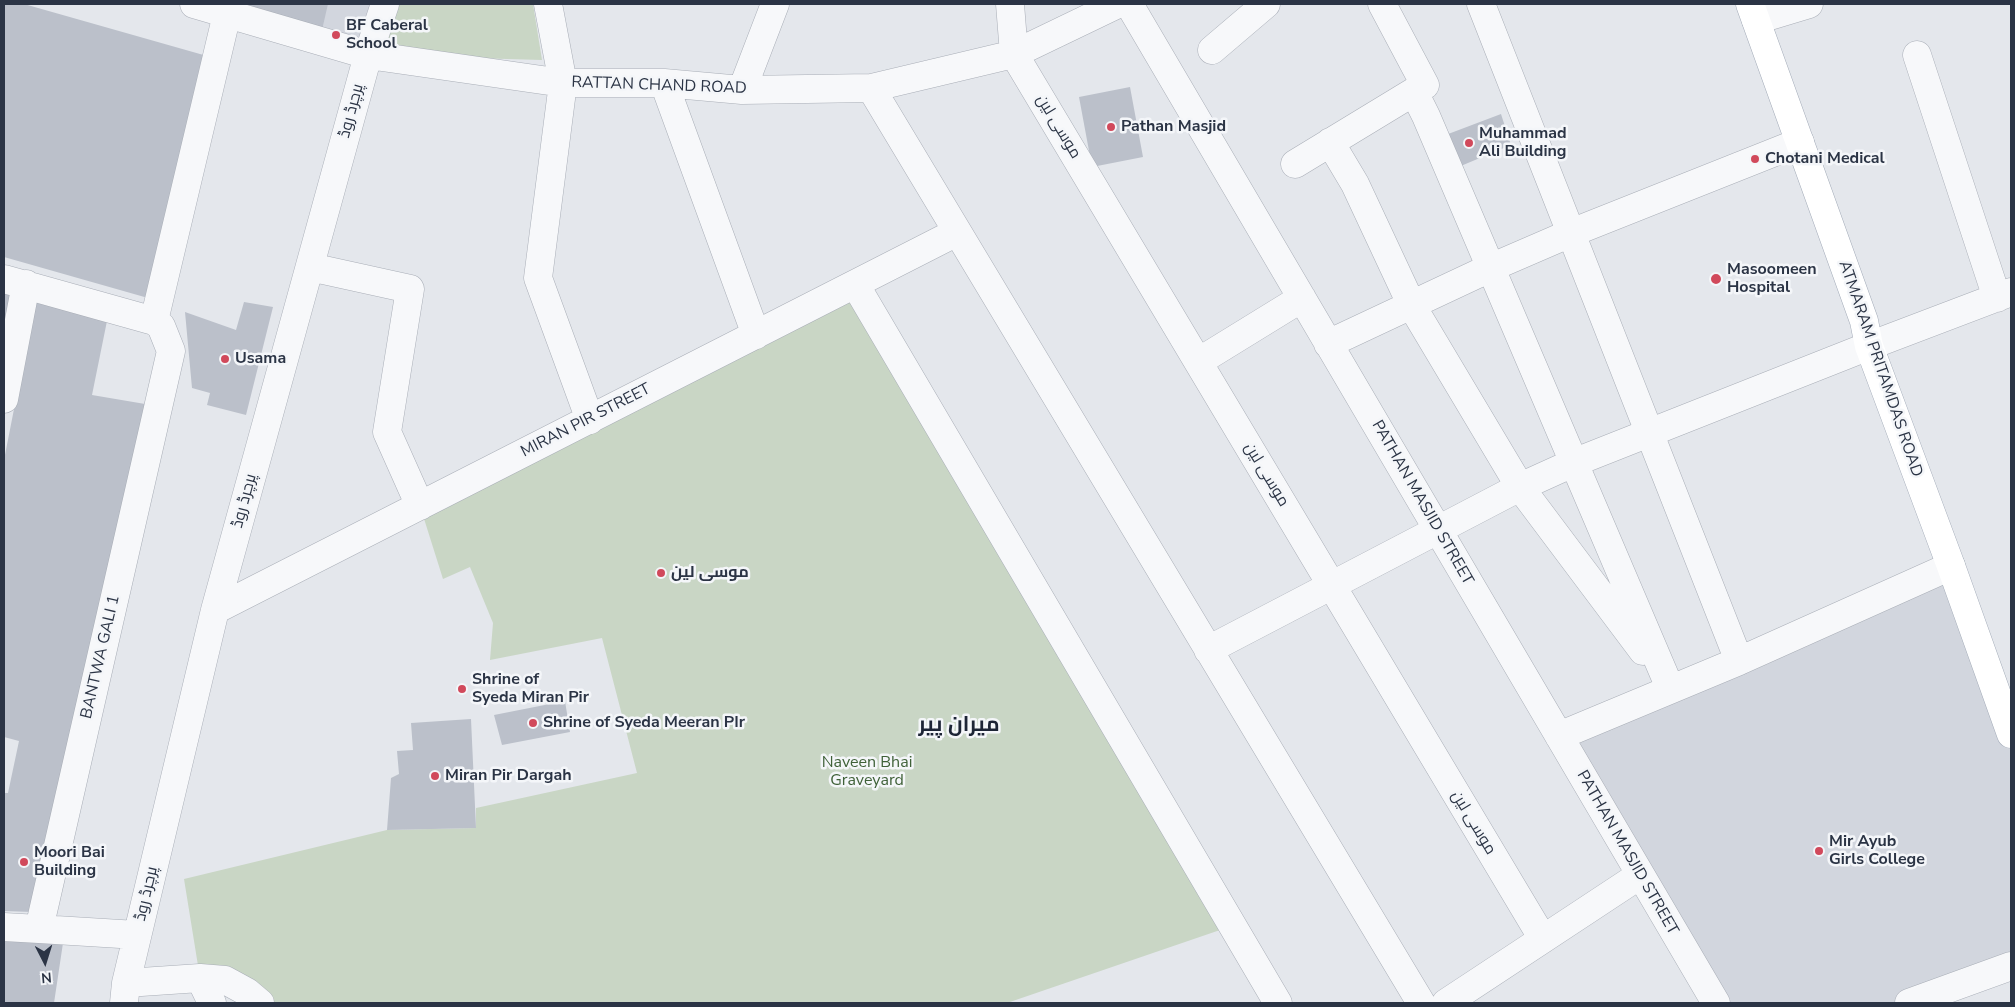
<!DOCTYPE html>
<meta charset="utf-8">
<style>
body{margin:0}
#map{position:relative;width:2015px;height:1007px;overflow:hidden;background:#e4e7ec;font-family:"Nunito Sans",sans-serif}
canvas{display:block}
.frame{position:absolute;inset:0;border:5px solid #2b3445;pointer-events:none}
.north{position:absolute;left:20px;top:937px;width:50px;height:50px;-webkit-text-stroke:4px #f4f6f9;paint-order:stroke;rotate:175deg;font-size:14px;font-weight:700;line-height:20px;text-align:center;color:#2b3445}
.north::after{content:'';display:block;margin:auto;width:18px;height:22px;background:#2b3445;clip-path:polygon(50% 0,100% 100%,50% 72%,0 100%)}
</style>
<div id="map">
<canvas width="2015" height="1007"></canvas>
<div class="frame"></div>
<div class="north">N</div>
</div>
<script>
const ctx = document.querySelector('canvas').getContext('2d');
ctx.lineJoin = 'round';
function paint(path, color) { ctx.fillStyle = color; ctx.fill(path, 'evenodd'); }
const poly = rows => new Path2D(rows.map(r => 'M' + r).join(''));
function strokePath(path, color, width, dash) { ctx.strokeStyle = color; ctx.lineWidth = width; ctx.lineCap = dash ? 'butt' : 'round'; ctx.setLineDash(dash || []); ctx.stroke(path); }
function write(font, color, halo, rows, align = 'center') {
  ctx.font = font + ' "Nunito Sans",Cairo,sans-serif'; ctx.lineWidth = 5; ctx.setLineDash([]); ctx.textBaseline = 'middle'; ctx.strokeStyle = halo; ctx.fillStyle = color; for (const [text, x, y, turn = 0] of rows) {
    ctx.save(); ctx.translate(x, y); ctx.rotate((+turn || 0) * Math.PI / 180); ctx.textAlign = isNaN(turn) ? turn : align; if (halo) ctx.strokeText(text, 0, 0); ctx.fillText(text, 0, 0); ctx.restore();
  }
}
const built = poly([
 [190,4,385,4,368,55],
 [1951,566,2011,734,2011,966,1909,1003,1716,1003,1559,736]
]);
const green = poly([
 [386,4,533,4,542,60,368,55],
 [855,284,1223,929,1007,1003,260,1003,200,978,184,879,387,830,476,828,476,808,637,773,602,638,490,660,493,623,470,567,443,579,420,506]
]);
const building = poly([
 [4,4,24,4,207,56,148,298,4,257],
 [232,4,328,4,322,30],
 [1130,87,1143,157,1092,167,1079,97],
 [1501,114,1511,145,1444,173,1427,142],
 [4,289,15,292,4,344],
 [36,297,108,316,92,395,151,405,32,912,4,911,4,793,8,793,19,741,4,737,4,460],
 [244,302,273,307,246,415,207,405,210,393,192,388,185,312,236,330],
 [565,701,570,732,502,745,494,715],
 [471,719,476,828,387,830,391,778,399,774,397,751,413,750,411,723],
 [4,941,63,943,54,1003,4,1003]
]);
const minor = poly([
 [194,4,368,55,563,83,664,83,742,90,871,88,1014,54,1118,4],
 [548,4,563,83,538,278,590,420],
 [1010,4,1014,54,1543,939],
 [1129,4,1716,1003],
 [1481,4,1739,661],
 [1756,20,1809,4],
 [1212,50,1266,4],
 [1917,55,1997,298],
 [664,83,756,335],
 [871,88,1421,1003],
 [742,90,775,4],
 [1414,92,1426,116,1670,688],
 [1330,142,1355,184,1412,306,1520,487,1643,651],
 [1295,164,1425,85,1382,4],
 [310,267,410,289,387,432,420,506],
 [4,279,154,321,161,326,171,351,39,929,4,927],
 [855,284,1278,1003],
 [154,321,227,14],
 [1328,344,1490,268,1571,233,1800,142],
 [1198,362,1302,298],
 [4,399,26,284],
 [215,610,957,232],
 [1208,650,1520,487,1573,463,1869,346,2011,292],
 [1559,736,1739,661,1951,566],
 [39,929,137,935],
 [200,978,212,1003],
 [126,983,200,978,225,980,247,992,260,1003],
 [124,1003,126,983,215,610,368,55,385,4],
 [1446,1003,1640,875],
 [1909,1003,2011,966]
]);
const major = poly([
 [1750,4,1864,321,1869,346,1951,566,2011,734]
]);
const markers = [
 [336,35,5,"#d1495b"],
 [1111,127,5,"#d1495b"],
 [1469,143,5,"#d1495b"],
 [1755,159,5,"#d1495b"],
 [1716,279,6,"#d1495b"],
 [225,359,5,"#d1495b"],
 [661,573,5,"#d1495b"],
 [462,689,5,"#d1495b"],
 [533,723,5,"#d1495b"],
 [435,776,5,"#d1495b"],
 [1819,851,5,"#d1495b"],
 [24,862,5,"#d1495b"]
];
const poiNames = [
 ["BF Caberal",346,26],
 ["School",346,44],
 ["Pathan Masjid",1121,127],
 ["Muhammad",1479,134],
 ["Ali Building",1479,152],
 ["Chotani Medical",1765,159],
 ["Masoomeen",1727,270],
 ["Hospital",1727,288],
 ["Usama",235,359],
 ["موسی لین",671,573],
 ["Shrine of",472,680],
 ["Syeda Miran Pir",472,698],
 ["Shrine of Syeda Meeran PIr",543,723],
 ["Miran Pir Dargah",445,776],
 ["Mir Ayub",1829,842],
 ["Girls College",1829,860],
 ["Moori Bai",34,853],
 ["Building",34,871]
];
const streetNames = [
 ["RATTAN CHAND ROAD",659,86,2],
 ["پرچرڈ روڈ",352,111,-75],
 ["موسی لین",1058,127,59],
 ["ATMARAM PRITAMDAS ROAD",1880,369,71],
 ["MIRAN PIR STREET",586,421,-27],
 ["موسی لین",1266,475,59],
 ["پرچرڈ روڈ",245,501,-75],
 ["PATHAN MASJID STREET",1422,503,60],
 ["BANTWA GALI 1",101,657,-77],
 ["موسی لین",1473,823,59],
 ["PATHAN MASJID STREET",1627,853,60],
 ["پرچرڈ روڈ",147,894,-77]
];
const parkNames = [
 ["Naveen Bhai",867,763],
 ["Graveyard",867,781]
];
const districtNames = [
 ["میران پیر",959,726]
];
paint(built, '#d2d6de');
paint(green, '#c9d6c5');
paint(building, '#bbc0ca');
strokePath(minor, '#a9aeb7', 29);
strokePath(major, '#a3abb8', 29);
strokePath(minor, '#f7f8fa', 28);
strokePath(major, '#fff', 28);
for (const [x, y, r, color] of markers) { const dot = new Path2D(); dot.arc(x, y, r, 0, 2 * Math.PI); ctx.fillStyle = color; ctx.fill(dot); strokePath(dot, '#f4f6f9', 2); }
write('bold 16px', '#2b3445', '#f4f6f9', poiNames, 'left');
write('16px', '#2b3445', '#f4f6f9', streetNames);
write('16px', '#3f6138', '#f4f6f9', parkNames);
write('bold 21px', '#1d2536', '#f4f6f9', districtNames);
</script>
